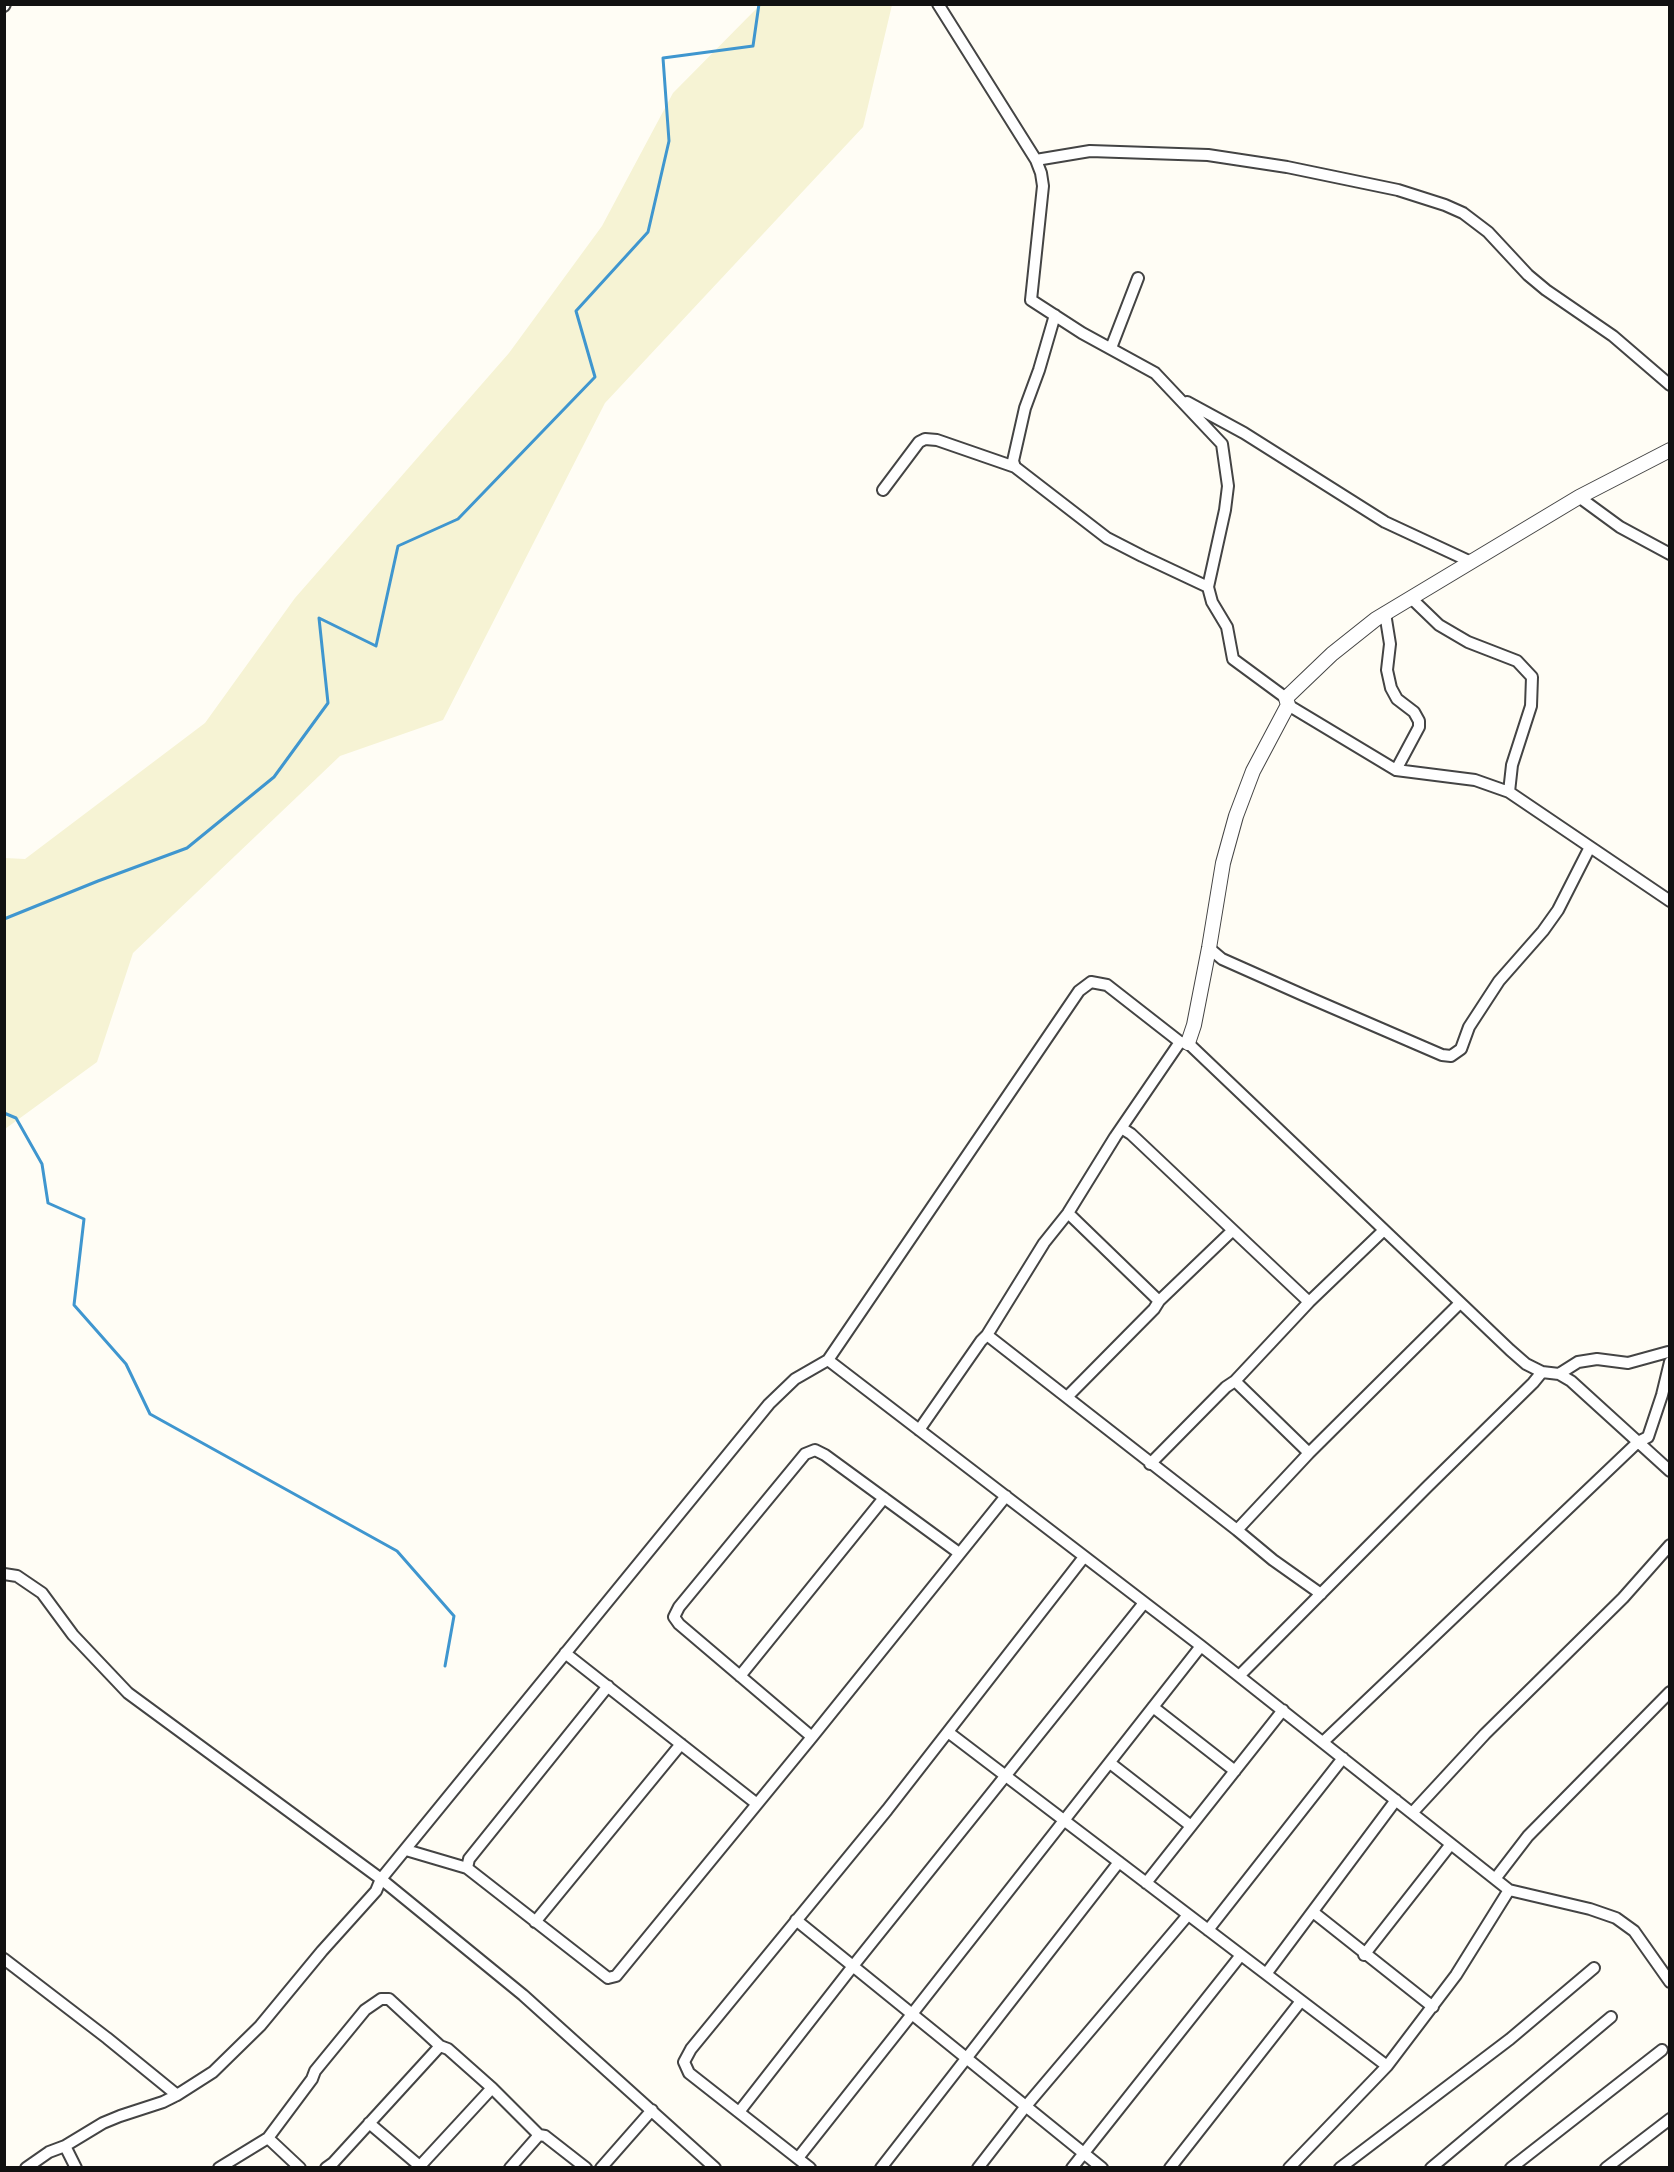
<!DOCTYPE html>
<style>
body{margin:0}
#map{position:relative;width:1674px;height:2172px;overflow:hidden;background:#fffdf5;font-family:Literata,serif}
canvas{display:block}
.frame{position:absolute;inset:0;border:6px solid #111;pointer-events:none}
</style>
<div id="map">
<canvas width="1674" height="2172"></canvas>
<div class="frame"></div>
</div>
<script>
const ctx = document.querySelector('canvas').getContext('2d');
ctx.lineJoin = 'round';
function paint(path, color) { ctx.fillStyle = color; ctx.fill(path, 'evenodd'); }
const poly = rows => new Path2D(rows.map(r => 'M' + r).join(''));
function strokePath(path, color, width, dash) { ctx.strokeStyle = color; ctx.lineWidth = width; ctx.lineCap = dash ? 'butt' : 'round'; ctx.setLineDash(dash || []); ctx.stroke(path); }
const farmland = poly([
 [760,5,892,5,863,127,605,403,443,720,340,756,133,953,97,1062,5,1129,5,858,25,859,205,723,295,598,509,353,602,226,673,93]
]);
const stream = poly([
 [4,919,98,881,187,848,274,777,328,703,319,618,376,646,398,546,458,519,595,377,576,311,648,232,669,141,663,58,753,46,759,4],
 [4,1113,16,1118,42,1164,48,1203,84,1219,74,1305,126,1364,150,1414,397,1551,454,1616,445,1666]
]);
const minor = poly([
 [938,4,1036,160,1041,173,1043,186,1031,300,1082,333,1155,373,1222,444,1228,486,1225,510,1208,587,1212,602,1227,627,1233,659,1286,698],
 [4,6,5,4],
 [1036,160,1090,151,1208,155,1287,167,1398,190,1445,205,1463,213,1488,232,1528,275,1546,290,1613,336,1670,385],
 [1111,348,1138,278],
 [1187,402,1244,433,1385,522,1471,562],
 [1015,467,1013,461,1025,408,1039,370,1055,315],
 [883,490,919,442,925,439,937,440,1015,467,1107,538,1142,556,1208,587],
 [1579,497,1620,527,1670,554],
 [1411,598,1439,625,1468,642,1517,661,1532,677,1531,706,1512,765,1509,792],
 [1385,613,1390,644,1387,670,1391,688,1397,699,1414,712,1419,721,1419,727,1396,770],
 [1288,705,1396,770,1475,780,1509,792,1670,901],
 [1209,948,1222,959,1303,995,1442,1055,1451,1056,1461,1049,1469,1027,1499,981,1543,931,1558,910,1590,847],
 [1123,1129,1131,1134,1309,1302],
 [1068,1213,1159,1301],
 [987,1335,1237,1530,1273,1560,1321,1594],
 [828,1360,1201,1646,1509,1890,1590,1909,1616,1918,1634,1931,1670,1982],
 [1559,1374,1578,1362,1597,1359,1628,1363,1668,1352],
 [1235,1381,1309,1453],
 [1067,1397,1154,1309,1159,1301,1232,1231],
 [919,1430,981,1341,987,1335,1044,1243,1068,1213,1115,1137,1180,1042],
 [1150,1464,1226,1387,1235,1381,1309,1302,1383,1231],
 [1237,1530,1309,1453,1460,1303],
 [4,1574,17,1576,42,1593,73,1635,128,1693,381,1879,376,1891,322,1951,260,2026,213,2072,177,2095,107,2038,4,1959],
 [565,1653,757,1804],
 [740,1676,884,1498],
 [1239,1676,1427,1487,1533,1383,1542,1372],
 [608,1686,469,1859,467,1868,608,1978,616,1976,812,1737,1006,1496],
 [1153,1707,1235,1771],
 [948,1732,1387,2066],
 [812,1737,679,1624,674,1617,679,1607,805,1454,815,1450,825,1455,959,1553],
 [1323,1742,1638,1442,1648,1437,1662,1395,1670,1362],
 [1110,1763,1191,1826],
 [1412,1813,1485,1734,1623,1598,1670,1545],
 [406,1850,467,1868],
 [1495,1879,1528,1836,1670,1692],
 [1146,1883,1283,1710],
 [1313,1912,1433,2007],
 [796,1920,1102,2168],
 [535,1922,681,1744],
 [1208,1930,1343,1758],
 [1364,1955,1451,1844],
 [1266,1974,1396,1800],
 [739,2112,853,1966,1144,1603],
 [369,2123,422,2168],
 [268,2138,300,2168],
 [65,2146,76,2168],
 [798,2158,912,2014,1201,1646],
 [420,2166,492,2088],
 [26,2168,49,2152,65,2146,103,2123,120,2116,163,2102,177,2095],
 [219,2168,268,2138,312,2079,315,2071,365,2010,381,1999,389,1999,440,2046,448,2049,492,2088,539,2135,545,2136,586,2168],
 [326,2168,333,2163,440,2046],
 [510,2168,539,2135],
 [601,2168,652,2110],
 [715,2168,523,1995,381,1879,769,1404,795,1379,828,1360,1079,991,1091,982,1107,985,1180,1042,1188,1043,1510,1350,1526,1364,1542,1372,1559,1374,1571,1381,1670,1471],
 [810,2168,689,2073,684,2062,691,2049,887,1810,1084,1557],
 [881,2168,1119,1862],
 [978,2168,1026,2106,1188,1915],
 [1072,2168,1241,1955],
 [1170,2168,1301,2001],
 [1289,2168,1387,2066,1456,1975,1509,1890],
 [1340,2168,1510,2039,1594,1968],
 [1431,2168,1611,2017],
 [1511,2168,1662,2050],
 [1606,2168,1670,2119]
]);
const tertiary = poly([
 [1188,1043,1194,1025,1209,948,1223,863,1236,816,1253,771,1288,705,1286,698,1332,654,1376,619,1579,497,1670,450]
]);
paint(farmland, '#f6f3d4');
strokePath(stream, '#3f96cf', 3);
strokePath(minor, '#444', 14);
strokePath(tertiary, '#444', 16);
strokePath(minor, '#fff', 10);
strokePath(tertiary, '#fff', 14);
</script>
